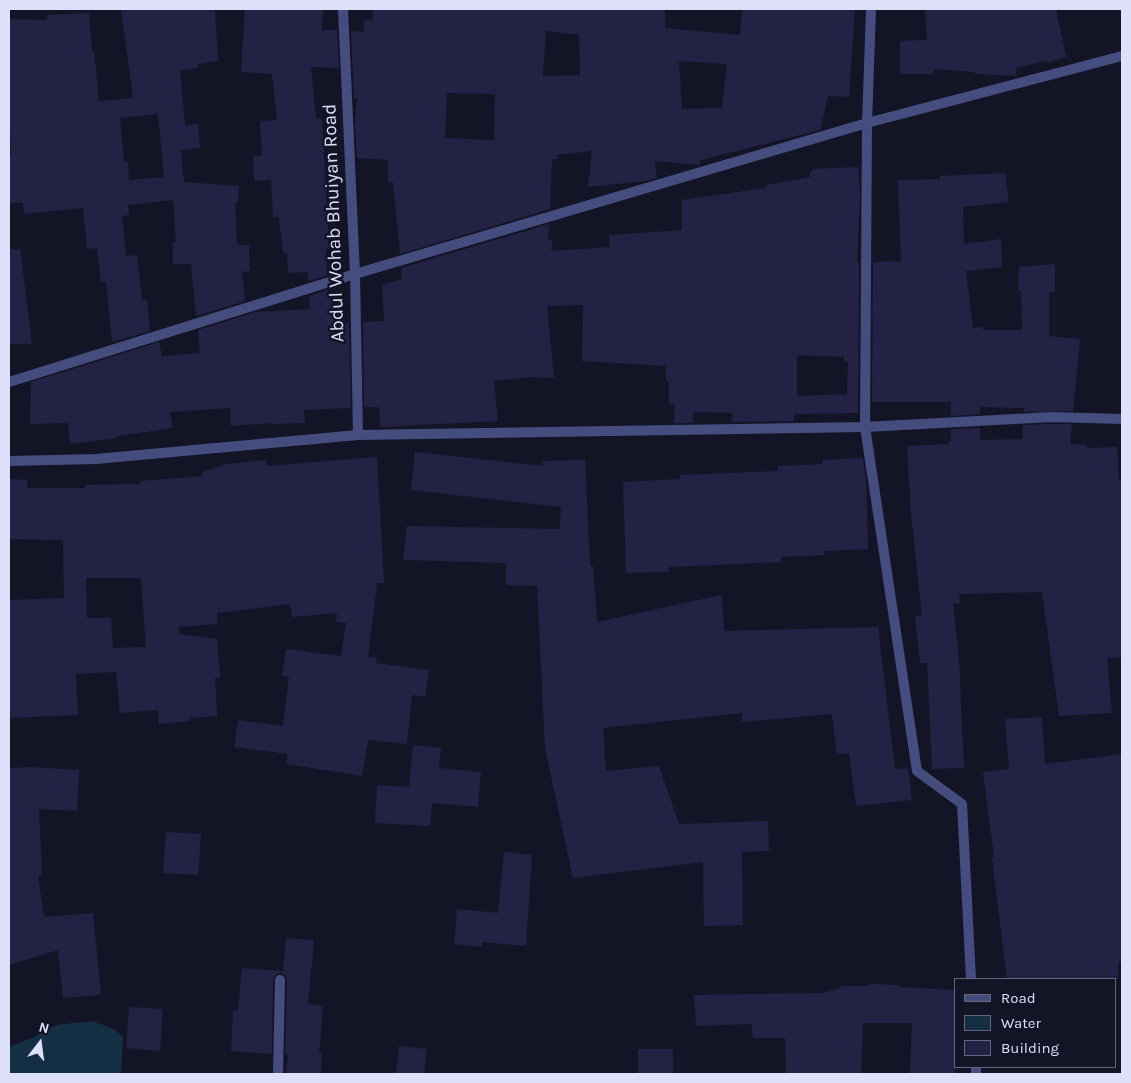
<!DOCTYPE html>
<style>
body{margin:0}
#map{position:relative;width:1131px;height:1083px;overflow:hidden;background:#141427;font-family:Karla,sans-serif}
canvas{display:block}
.frame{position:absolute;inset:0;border:10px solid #dee0fa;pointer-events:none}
.legend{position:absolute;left:954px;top:978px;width:162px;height:90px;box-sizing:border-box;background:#141427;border:1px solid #65667b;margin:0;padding:6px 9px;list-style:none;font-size:15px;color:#dee0fa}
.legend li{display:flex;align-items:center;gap:10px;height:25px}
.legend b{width:25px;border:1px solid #65667b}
.north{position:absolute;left:15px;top:1018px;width:50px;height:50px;-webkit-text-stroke:4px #141427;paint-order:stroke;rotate:15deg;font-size:14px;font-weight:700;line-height:20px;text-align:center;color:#dee0fa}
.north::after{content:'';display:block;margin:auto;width:18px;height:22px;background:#dee0fa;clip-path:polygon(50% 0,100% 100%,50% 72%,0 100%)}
</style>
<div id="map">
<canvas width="1131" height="1083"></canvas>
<div class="frame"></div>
<ul class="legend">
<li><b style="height:6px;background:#454d7f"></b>Road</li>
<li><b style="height:14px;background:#142f44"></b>Water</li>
<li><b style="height:14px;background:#232245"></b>Building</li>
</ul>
<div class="north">N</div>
</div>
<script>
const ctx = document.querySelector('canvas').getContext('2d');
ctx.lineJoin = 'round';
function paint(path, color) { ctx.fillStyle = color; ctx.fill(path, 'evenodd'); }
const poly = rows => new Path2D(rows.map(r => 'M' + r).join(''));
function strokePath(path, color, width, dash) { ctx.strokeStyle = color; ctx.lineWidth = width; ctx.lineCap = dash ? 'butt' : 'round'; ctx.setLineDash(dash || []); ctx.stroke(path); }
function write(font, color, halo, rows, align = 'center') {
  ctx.font = font + ' Karla,sans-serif'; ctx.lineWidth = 5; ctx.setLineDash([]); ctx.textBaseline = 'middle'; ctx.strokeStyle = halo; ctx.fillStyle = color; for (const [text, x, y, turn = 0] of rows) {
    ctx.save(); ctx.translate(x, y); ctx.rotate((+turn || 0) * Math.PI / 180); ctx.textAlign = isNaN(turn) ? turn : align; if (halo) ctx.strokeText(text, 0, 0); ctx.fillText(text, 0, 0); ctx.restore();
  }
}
const water = poly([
 [92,1021,114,1029,123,1037,121,1074,9,1074,9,1047,34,1037,56,1025]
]);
const building = poly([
 [121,9,215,9,218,61,198,64,198,68,180,70,185,125,198,124,200,148,181,150,184,182,239,186,238,202,235,202,237,245,249,245,250,271,242,272,245,301,196,316,191,264,173,264,173,242,176,242,173,200,128,205,129,215,122,216,126,256,137,255,142,300,147,300,150,331,112,342,106,282,101,282,97,248,87,249,83,208,24,214,23,203,9,203,9,155,11,155,9,112,9,19,47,20,47,15,89,13,92,51,94,50,99,101,133,98],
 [158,114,164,177,129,180,128,162,124,162,120,118],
 [245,9,323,9,322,30,337,30,339,68,311,67,316,119,322,119,329,249,326,249,327,275,308,281,308,272,288,273,287,253,283,253,279,217,273,217,271,180,254,181,253,156,262,156,260,121,277,120,272,74,241,72],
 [373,9,665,9,665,28,740,35,742,9,855,9,849,97,828,96,820,130,701,160,700,165,655,161,657,178,645,181,588,187,592,151,557,155,557,159,552,159,550,209,400,254,393,182,388,183,388,160,357,158,355,124,357,98,354,98,351,31,364,32,364,20,373,21],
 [546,31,579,35,580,75,543,76],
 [679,61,727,64,722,108,682,109],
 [447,93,495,94,494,140,445,138],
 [925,9,1056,9,1066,57,1046,63,1046,61,1016,68,1017,76,975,74,975,72,934,69,933,74,900,74,900,41,927,40],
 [858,167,860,195,857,262,859,262,858,413,794,414,794,421,732,422,733,413,693,412,693,423,674,423,675,404,669,404,669,381,666,381,666,366,582,361,583,305,547,306,554,378,531,377,494,381,498,421,380,427,379,407,364,407,363,322,384,321,382,285,402,279,401,268,549,224,548,240,553,239,551,251,610,247,609,235,682,230,682,200,765,188,766,185,810,177,810,172,812,171,812,169],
 [797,355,844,357,844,361,848,361,847,394,797,396],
 [1005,173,1009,202,963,207,964,244,1001,239,1002,267,966,271,973,328,983,327,983,330,1022,330,1021,291,1018,291,1019,267,1055,264,1055,292,1049,292,1049,336,1080,339,1073,411,1024,412,1024,408,980,407,980,414,951,416,951,402,872,402,873,262,901,261,898,180,940,179,940,176],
 [9,249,20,249,32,344,9,344],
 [328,290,328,294,343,293,344,323,349,323,351,408,304,410,305,423,271,424,271,423,231,426,230,408,170,412,173,428,117,436,117,438,70,444,68,423,30,424,31,382,159,342,162,356,200,353,198,330,256,312,310,309,309,296],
 [1052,424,1072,424,1070,444,1087,445,1087,448,1117,447,1119,481,1122,481,1122,657,1107,658,1112,713,1059,716,1042,592,959,594,960,603,953,604,959,659,964,768,932,769,927,663,920,663,915,616,922,616,911,514,907,446,949,444,949,441,951,441,951,429,980,428,980,440,1022,439,1023,425],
 [415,452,543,466,543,461,585,460,590,566,593,566,597,622,722,595,724,631,878,627,895,769,908,768,912,800,856,806,849,753,837,755,832,714,742,722,742,713,603,728,606,771,659,766,679,824,768,821,769,851,742,852,743,925,704,926,703,862,573,878,545,748,537,586,506,585,506,563,403,560,407,526,560,529,561,507,411,490],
 [377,457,384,583,377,583,368,657,377,658,376,663,429,670,425,697,412,695,407,744,368,740,362,776,286,764,288,754,234,747,238,720,283,726,289,677,282,676,286,649,341,656,346,623,336,622,337,613,292,617,290,604,217,613,217,624,179,627,179,634,217,639,220,677,215,678,217,716,190,718,190,721,159,724,158,710,120,713,116,672,76,674,78,715,9,718,9,600,64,598,63,540,9,539,9,479,27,480,27,488,85,488,85,485,140,484,140,481,203,476,202,472,226,464,266,460,267,466],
 [86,578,141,578,146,647,113,648,111,618,87,618],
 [863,458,866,479,868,549,824,551,825,555,781,557,781,562,669,567,669,572,626,573,623,482,680,479,680,475,778,471,778,466,823,464,822,460],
 [1042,717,1045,764,1122,754,1122,962,1118,962,1118,979,1007,979,992,858,994,857,983,772,1009,769,1005,719],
 [413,745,441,748,439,768,481,772,478,807,432,803,430,826,375,823,377,785,409,787],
 [31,767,79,770,77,811,39,809,42,875,38,876,44,917,93,913,101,995,63,998,58,950,9,965,9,768],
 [166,832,201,834,198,875,163,873],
 [504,852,532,855,526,946,482,942,482,947,454,944,457,909,498,913],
 [286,938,314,940,308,1004,323,1006,319,1053,322,1053,321,1074,286,1074,288,1055,285,1055,287,980,286,976,281,973,276,974,273,980,272,1054,231,1051,233,1010,238,1010,242,968,283,971],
 [870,984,899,985,899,987,955,990,955,1074,910,1074,912,1023,863,1023,861,1074,786,1074,785,1038,753,1038,752,1024,696,1026,694,995,822,993,841,988,841,986,870,986],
 [129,1007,163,1009,160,1051,126,1048],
 [399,1046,427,1049,424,1074,396,1074],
 [638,1049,673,1049,673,1074,638,1074]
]);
const minor = poly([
 [343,9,355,274,358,435],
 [871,9,867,123,865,427,917,771,962,804,971,979],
 [9,382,355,274],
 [976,1067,976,1074],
 [278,1074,280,980]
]);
const tertiary = poly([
 [355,274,867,123,1122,56],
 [9,461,96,459,358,435,865,427,1052,417,1122,419]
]);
const streetNames = [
 ["Abdul Wohab Bhuiyan Road",334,223,-92]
];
paint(water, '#142f44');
paint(building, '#232245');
strokePath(minor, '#454d7f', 10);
strokePath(tertiary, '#454d7f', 10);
write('19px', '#dee0fa', '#141427', streetNames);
</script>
